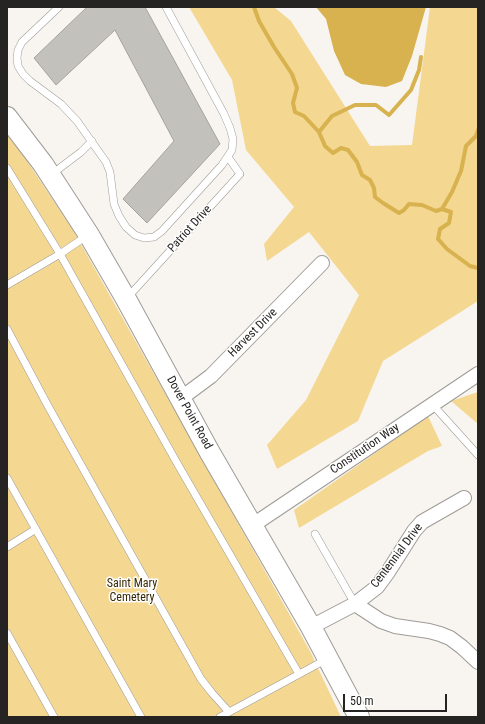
<!DOCTYPE html>
<style>
body{margin:0}
#map{position:relative;width:485px;height:724px;overflow:hidden;background:#f8f5f0;font-family:"Roboto Condensed",sans-serif}
canvas{display:block}
.frame{position:absolute;inset:0;border:8px solid #252422;pointer-events:none}
.scale{position:absolute;left:343px;top:694px;width:104px;height:18px;box-sizing:border-box;border:2px solid #252422;border-top:0;padding-left:5px;font-size:12px;line-height:14px;white-space:nowrap;color:#252422;-webkit-text-stroke:3px #fff;paint-order:stroke}
</style>
<div id="map">
<canvas width="485" height="724"></canvas>
<div class="frame"></div>
<div class="scale">50 m</div>
</div>
<script>
const ctx = document.querySelector('canvas').getContext('2d');
ctx.lineJoin = 'round';
function paint(path, color) { ctx.fillStyle = color; ctx.fill(path, 'evenodd'); }
const poly = rows => new Path2D(rows.map(r => 'M' + r).join(''));
function strokePath(path, color, width, dash) { ctx.strokeStyle = color; ctx.lineWidth = width; ctx.lineCap = dash ? 'butt' : 'round'; ctx.setLineDash(dash || []); ctx.stroke(path); }
function write(font, color, halo, rows, align = 'center') {
  ctx.font = font + ' "Roboto Condensed",sans-serif'; ctx.lineWidth = 3; ctx.setLineDash([]); ctx.textBaseline = 'middle'; ctx.strokeStyle = halo; ctx.fillStyle = color; for (const [text, x, y, turn = 0] of rows) {
    ctx.save(); ctx.translate(x, y); ctx.rotate((+turn || 0) * Math.PI / 180); ctx.textAlign = isNaN(turn) ? turn : align; if (halo) ctx.strokeText(text, 0, 0); ctx.fillText(text, 0, 0); ctx.restore();
  }
}
const green = poly([
 [189,7,274,7,291,21,370,146,412,145,430,7,478,7,478,301,383,361,358,421,277,469,267,445,306,400,359,295,309,232,267,261,264,244,294,207,246,150,232,80],
 [7,134,21,152,73,230,310,651,341,717,7,717],
 [478,392,478,424,451,401],
 [428,416,442,446,428,451,299,528,294,510]
]);
const water = poly([
 [316,7,426,7,412,56,402,81,386,87,361,84,345,75,334,51,326,19]
]);
const stream = poly([
 [254,7,259,21,274,47,292,74,297,88,293,103,295,112,304,116,319,132,325,146,333,153,341,148,348,150,357,162,362,175,370,180,374,188,375,197,383,203,399,213,404,210,409,204,422,205,436,211,442,209,451,212,449,223,440,229,438,239,447,249,470,266,478,268],
 [319,132,332,116,355,105,376,105,389,115,411,90,419,70,421,57],
 [442,209,452,192,461,171,466,146,476,136,478,130]
]);
const building = poly([
 [87,7,145,7,220,144,147,223,123,199,174,141,115,30,56,85,34,58,87,7]
]);
const lane = poly([
 [59,7,22,42,18,50,17,58,18,66,23,74,30,81,61,104,77,121,106,162,110,172,114,204,119,216,126,227,135,235,144,238,154,237,162,231,222,165,232,150,233,139,230,128,224,114,166,7],
 [7,168,60,254,177,463,299,674],
 [52,174,81,152,92,141],
 [7,285,60,254,88,235],
 [128,297,240,174,228,157],
 [7,329,48,406,201,679,212,693,229,712],
 [432,404,478,455],
 [7,478,141,717],
 [315,534,355,604],
 [7,547,36,529],
 [7,633,54,717],
 [220,717,327,659]
]);
const street = poly([
 [180,399,211,376,322,263],
 [253,525,478,374],
 [355,604,381,621,395,626,429,631,440,634,450,638,462,647,478,662],
 [311,627,355,604,377,587,388,572,414,531,422,522,464,498]
]);
const secondary = poly([
 [7,117,43,164,89,235,126,299,209,451,311,627,359,717]
]);
const streetNames = [
 ["Patriot Drive",190,229,-48],
 ["Harvest Drive",253,333,-45],
 ["Dover Point Road",189,413,61],
 ["Constitution Way",365,449,-34],
 ["Centennial Drive",397,556,-53]
];
const parkNames = [
 ["Saint Mary",132,584],
 ["Cemetery",132,598]
];
paint(green, '#f4d791');
paint(water, '#d8b24e');
strokePath(stream, '#d8b24e', 4);
paint(building, '#c3c1bb');
strokePath(building, '#a4a29c', 1);
strokePath(lane, '#9f9c97', 8);
strokePath(street, '#9f9c97', 16);
strokePath(secondary, '#9f9c97', 22);
strokePath(lane, '#fff', 7);
strokePath(street, '#fff', 14);
strokePath(secondary, '#fff', 20);
write('12px', '#252422', '#fff', streetNames);
write('12px', '#382900', '#fff', parkNames);
</script>
